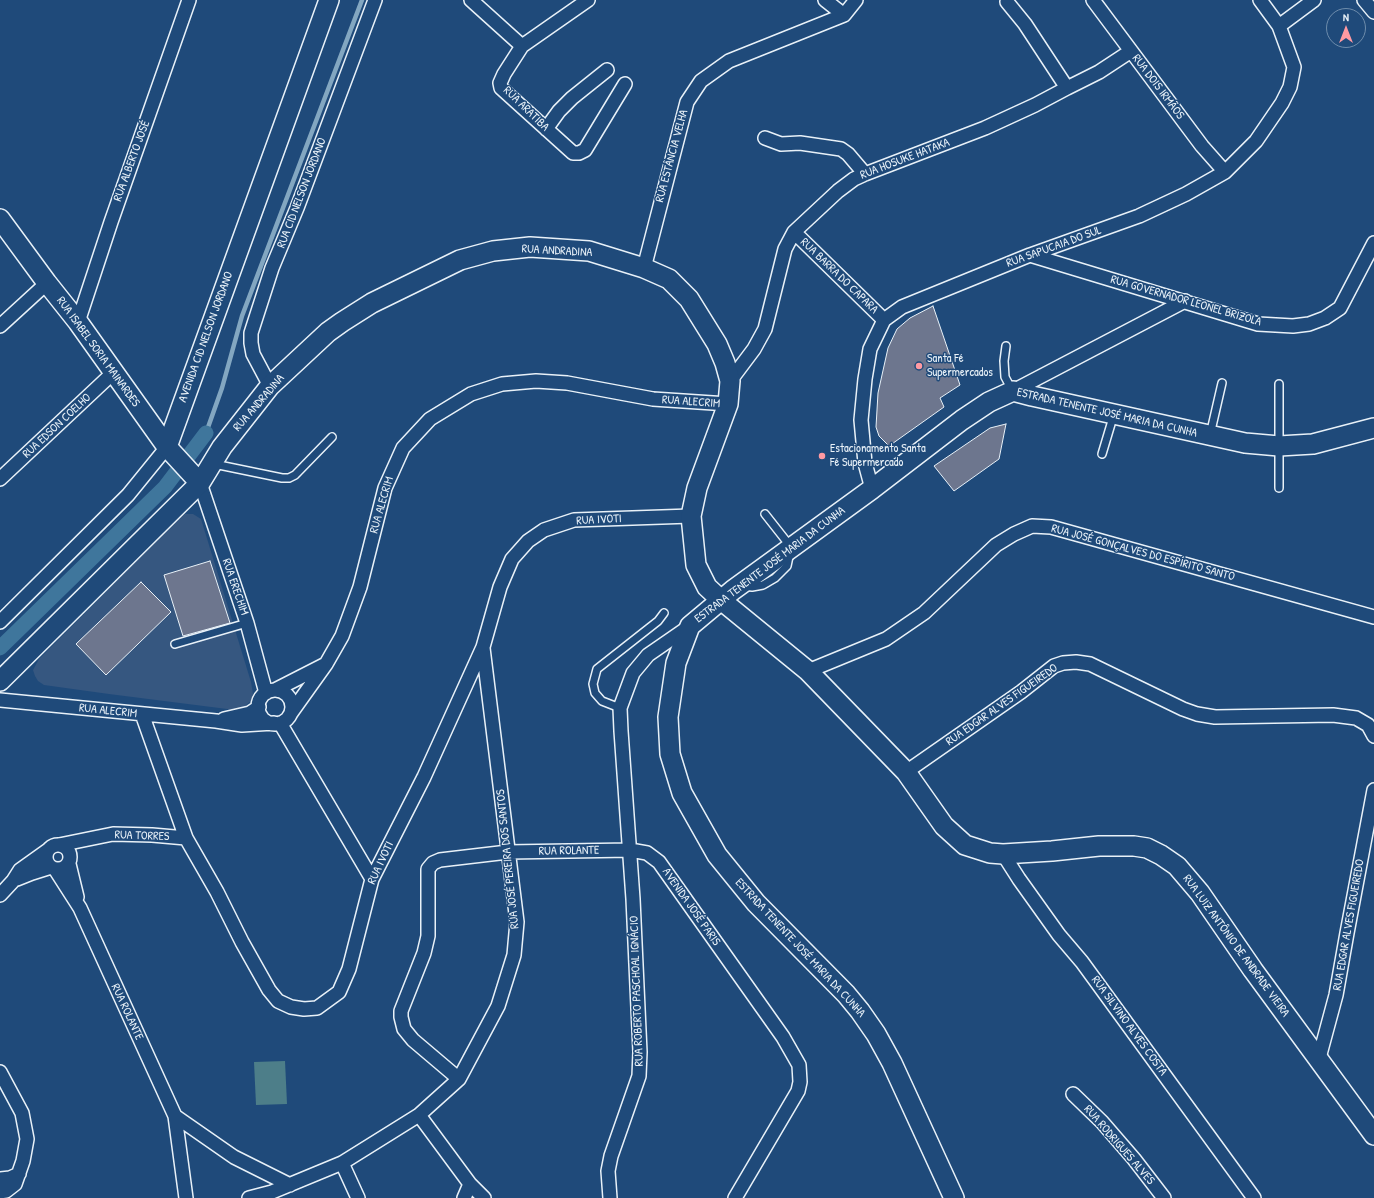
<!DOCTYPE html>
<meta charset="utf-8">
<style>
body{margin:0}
#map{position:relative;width:1374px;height:1198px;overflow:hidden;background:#1f4a7a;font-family:"Patrick Hand",sans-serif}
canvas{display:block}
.north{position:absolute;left:1326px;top:8px;width:40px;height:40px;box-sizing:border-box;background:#1f4a7a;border:1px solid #6f8dac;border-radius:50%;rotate:0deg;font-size:11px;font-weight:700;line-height:16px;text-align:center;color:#e8f1f8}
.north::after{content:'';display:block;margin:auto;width:14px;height:18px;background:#ff9aa2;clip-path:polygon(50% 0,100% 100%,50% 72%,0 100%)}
</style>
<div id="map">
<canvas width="1374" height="1198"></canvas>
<div class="north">N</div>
</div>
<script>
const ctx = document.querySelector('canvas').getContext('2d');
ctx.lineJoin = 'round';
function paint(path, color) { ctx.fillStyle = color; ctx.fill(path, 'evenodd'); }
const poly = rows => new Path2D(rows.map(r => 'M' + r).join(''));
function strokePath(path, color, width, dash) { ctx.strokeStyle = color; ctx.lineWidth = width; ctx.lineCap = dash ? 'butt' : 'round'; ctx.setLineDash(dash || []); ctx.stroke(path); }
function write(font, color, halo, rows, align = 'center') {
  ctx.font = font + ' "Patrick Hand",sans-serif'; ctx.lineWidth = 3; ctx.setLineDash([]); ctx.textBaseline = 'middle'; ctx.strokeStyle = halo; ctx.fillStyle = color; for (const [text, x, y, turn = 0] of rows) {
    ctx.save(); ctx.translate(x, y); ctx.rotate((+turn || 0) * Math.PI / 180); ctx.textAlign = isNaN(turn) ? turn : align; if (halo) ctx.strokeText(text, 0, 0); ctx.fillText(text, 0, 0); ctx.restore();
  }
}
const built = poly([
 [185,514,193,514,201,519,251,682,253,694,252,700,245,706,235,710,109,694,44,685,38,681,35,676,33,670,39,659,180,517]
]);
const green = poly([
 [285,1061,287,1104,256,1105,254,1062]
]);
const stream = poly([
 [206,433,222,388,242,316,362,0]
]);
const canal = poly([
 [0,648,165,487,206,433]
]);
const building = poly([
 [933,306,960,385,940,398,944,407,889,446,879,436,876,427,878,393,888,348,897,329,910,318,933,306],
 [1006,424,999,459,954,491,934,466,990,428,1006,424],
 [210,561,230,623,183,636,164,575,210,561],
 [141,582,171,612,106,675,76,644,141,582]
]);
const lane = poly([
 [1006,346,1004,361,1005,377,1012,390],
 [1279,384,1279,488],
 [1210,435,1222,383],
 [1102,454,1114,414],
 [214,464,282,478,289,478,295,475,332,437],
 [744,586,752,587,763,585,775,578,787,566,791,547,765,514],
 [175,644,247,623],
 [620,708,602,701,595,693,593,684,597,669,658,621,664,613]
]);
const street = poly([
 [471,0,522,46],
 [588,0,522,46,504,74,500,83,501,88,573,153,579,153,585,150,625,84],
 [825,0,844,15],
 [1093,0,1202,146,1225,172],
 [1364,0,1374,12],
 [1007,2,1025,24,1067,88],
 [1279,26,1314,0],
 [546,129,559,111,572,98,607,70],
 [765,138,781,144,800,143,841,149,848,154,865,174],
 [794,232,884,320],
 [1030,255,1258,324,1293,326,1309,324,1325,318,1340,308,1374,243],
 [644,268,687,102,701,81,729,61,844,15,856,0],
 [78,322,111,222,189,0],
 [0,326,47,283],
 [730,381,754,349,765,329,785,249,794,232,838,191,854,179,865,174,985,128,1035,105,1067,88,1099,72,1131,51],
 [270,386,253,354,251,343,251,333,272,268,297,208,375,0],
 [1013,391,1185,301],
 [0,479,114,372],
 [200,483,247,623,266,693],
 [872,489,865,463,861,420,865,379,870,349,884,320,902,307,1030,255,1139,216,1186,194,1225,172,1256,141,1282,103,1290,87,1294,67,1279,26,1260,0],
 [0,622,128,495,167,447],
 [808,671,886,639,924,613,996,545,1014,534,1032,526,1051,527,1374,617],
 [275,690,324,665],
 '258 707a17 17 0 1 1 34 0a17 17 0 1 1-34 0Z',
 [0,700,216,721,242,725,274,723],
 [291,713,326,664,342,636,360,587,385,488,403,448,430,419,471,394,502,384,536,381,567,383,653,399,728,404],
 [142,714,186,838,217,892,242,942,269,990,278,1001,291,1007,304,1009,317,1008,339,992,349,969,372,879,424,777,483,647,500,587,512,559,528,541,544,530,574,520,691,516],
 [224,719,250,713,259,707],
 [280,723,372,879],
 [906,772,1021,692,1054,666,1063,663,1076,662,1090,664,1183,709,1197,714,1215,717,1333,715,1356,718,1368,725,1374,736],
 '46 857a12 12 0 1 1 24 0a12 12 0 1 1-24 0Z',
 [59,845,113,834,152,835,186,838],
 [1003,854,1019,879,1059,935,1082,962,1254,1198],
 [69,864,77,897],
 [55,869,80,908,175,1116,186,1198],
 [17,879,32,873,51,867],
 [0,895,13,881,20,870,48,850],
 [1319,1058,1336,995,1347,933,1374,790],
 [0,1072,22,1113,27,1139,23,1161,15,1184,6,1191,0,1192],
 [459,1079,413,1040,404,1029,401,1017,401,1011,424,953,428,936,428,869,433,863,440,860,508,852,630,850,647,853,659,862,783,1037,799,1065,800,1082,798,1091,735,1198],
 [1073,1094,1102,1122,1134,1159,1164,1198],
 [419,1115,470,1184,484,1198],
 [175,1116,234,1157,290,1185],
 [342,1163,358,1198],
 [0,1179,10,1178,19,1174],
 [249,1198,272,1192,342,1163,419,1115,459,1079,498,1006,514,955,517,922,483,648],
 [464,1198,470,1184],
 [610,1198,608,1171,611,1156,639,1076,640,1052,633,899,621,731,620,708,633,673,648,655,690,626]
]);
const secondary = poly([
 [0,219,47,283,78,322,167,447,200,483],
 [167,447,329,0],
 [0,681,200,483,222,447,270,386,328,332,342,322,372,303,460,260,493,251,530,247,589,251,644,268,669,279,689,299,717,344,725,363,730,381,728,404,697,488,691,516,696,565,707,587,721,600,808,671,906,772,944,826,965,845,990,853,1003,854,1052,851,1099,846,1134,846,1147,848,1161,855,1177,866,1200,893,1253,970,1374,1135],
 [954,1198,892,1063,876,1034,860,1011,846,994,756,903,717,855,682,793,670,754,668,717,676,663,690,626,733,590,872,489,962,420,989,402,1013,391,1032,396,1245,443,1279,446,1313,444,1374,428]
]);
const markers = [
 [919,366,4,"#ff9aa2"],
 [822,456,4,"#ff9aa2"]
];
const streetNames = [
 ["RUA DOIS IRMÃOS",1158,87,53],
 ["RUA ARATIBA",526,109,44],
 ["RUA ESTÂNCIA VELHA",672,156,-75],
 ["RUA HOSUKE HATAKA",905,159,-21],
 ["RUA ALBERTO JOSÉ",132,161,-70],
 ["RUA CID NELSON JORDANO",302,193,-69],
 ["RUA SAPUCAIA DO SUL",1054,247,-20],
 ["RUA ANDRADINA",557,251,3],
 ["RUA BARRA DO CAPARA",839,276,44],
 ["RUA GOVERNADOR LEONEL BRIZOLA",1186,301,16],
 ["AVENIDA CID NELSON JORDANO",206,337,-70],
 ["RUA ISABEL SORIA MAINARDES",98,352,54],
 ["RUA ALECRIM",691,402,4],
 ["RUA ANDRADINA",259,403,-49],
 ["ESTRADA TENENTE JOSÉ MARIA DA CUNHA",1107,413,13],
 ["RUA EDSON COELHO",57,426,-43],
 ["RUA ALECRIM",382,505,-74],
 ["RUA IVOTI",599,520,-3],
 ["RUA JOSÉ GONÇALVES DO ESPÍRITO SANTO",1143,553,15],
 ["ESTRADA TENENTE JOSÉ MARIA DA CUNHA",770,565,-37],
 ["RUA ERECHIM",235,587,71],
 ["RUA EDGAR ALVES FIGUEIREDO",1002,705,-35],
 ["RUA ALECRIM",108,711,6],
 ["RUA TORRES",142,836,2],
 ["RUA ROLANTE",569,851,-1],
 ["RUA JOSÉ PEREIRA DOS SANTOS",508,859,-96],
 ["RUA IVOTI",381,863,-65],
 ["AVENIDA JOSÉ PARIS",691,907,55],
 ["RUA EDGAR ALVES FIGUEIREDO",1349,925,-80],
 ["RUA LUIZ ANTÔNIO DE ANDRADE VIEIRA",1236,946,54],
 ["ESTRADA TENENTE JOSÉ MARIA DA CUNHA",800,948,47],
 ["RUA ROBERTO PASCHOAL IGNÁCIO",637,991,-92],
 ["RUA ROLANTE",127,1012,65],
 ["RUA SILVINO ALVES COSTA",1129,1026,54],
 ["RUA RODRIGUES ALVES",1119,1145,49]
];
const poiNames = [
 ["Santa Fé",927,359],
 ["Supermercados",927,373],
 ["Estacionamento Santa",830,449],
 ["Fé Supermercado",830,463]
];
paint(built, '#365780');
paint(green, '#4d7e89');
strokePath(stream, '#83a7c1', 4.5);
strokePath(canal, '#3f769c', 15);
paint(building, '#6d768e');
strokePath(building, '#e8f1f8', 1);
strokePath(lane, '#e8f1f8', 10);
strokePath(street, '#e8f1f8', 16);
strokePath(secondary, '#e8f1f8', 22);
strokePath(lane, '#1f4a7a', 7);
strokePath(street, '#1f4a7a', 13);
strokePath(secondary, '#1f4a7a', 19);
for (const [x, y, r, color] of markers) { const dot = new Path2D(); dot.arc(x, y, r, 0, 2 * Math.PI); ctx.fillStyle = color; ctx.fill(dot); strokePath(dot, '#1f4a7a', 1.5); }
write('12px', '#e8f1f8', '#1f4a7a', streetNames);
write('12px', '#e8f1f8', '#1f4a7a', poiNames, 'left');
</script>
